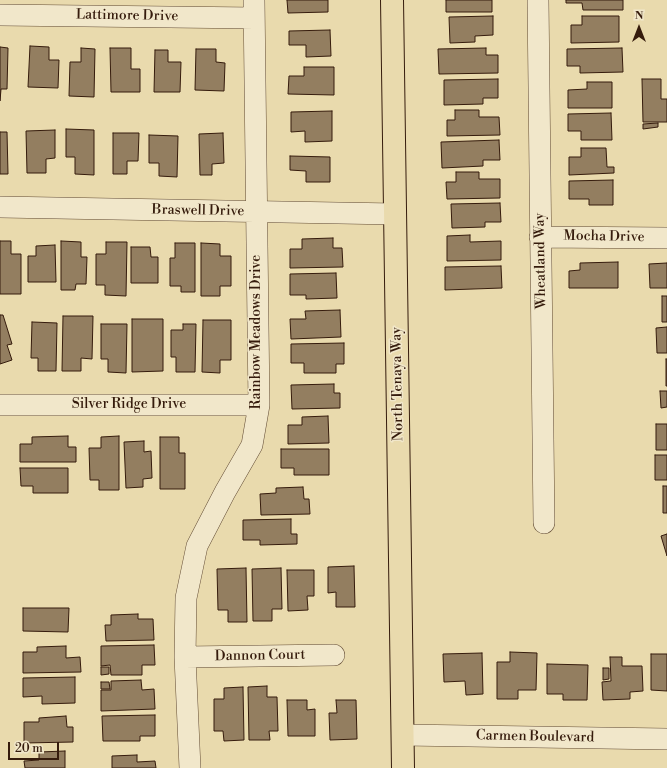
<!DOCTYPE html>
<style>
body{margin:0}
#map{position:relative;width:667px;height:768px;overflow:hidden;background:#e9daad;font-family:"Libre Bodoni",serif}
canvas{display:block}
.north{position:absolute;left:619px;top:8px;width:40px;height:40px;-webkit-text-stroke:3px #f1e7ca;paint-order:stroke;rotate:0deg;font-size:11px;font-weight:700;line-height:16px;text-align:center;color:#351b0c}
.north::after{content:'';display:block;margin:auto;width:14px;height:18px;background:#351b0c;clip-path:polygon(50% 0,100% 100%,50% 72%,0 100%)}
.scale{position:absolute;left:8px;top:742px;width:51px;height:18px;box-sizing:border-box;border:2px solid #351b0c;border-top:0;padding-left:5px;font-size:12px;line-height:14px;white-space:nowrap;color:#351b0c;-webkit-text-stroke:3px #f1e7ca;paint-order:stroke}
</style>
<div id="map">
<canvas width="667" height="768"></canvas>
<div class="north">N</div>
<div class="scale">20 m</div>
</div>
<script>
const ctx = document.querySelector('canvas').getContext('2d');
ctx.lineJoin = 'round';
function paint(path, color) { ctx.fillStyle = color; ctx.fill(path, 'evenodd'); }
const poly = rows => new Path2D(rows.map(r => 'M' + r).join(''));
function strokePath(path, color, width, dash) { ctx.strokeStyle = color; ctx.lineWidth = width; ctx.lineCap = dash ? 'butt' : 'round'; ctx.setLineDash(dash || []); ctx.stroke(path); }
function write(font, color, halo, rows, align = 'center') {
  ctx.font = font + ' "Libre Bodoni",serif'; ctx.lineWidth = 3; ctx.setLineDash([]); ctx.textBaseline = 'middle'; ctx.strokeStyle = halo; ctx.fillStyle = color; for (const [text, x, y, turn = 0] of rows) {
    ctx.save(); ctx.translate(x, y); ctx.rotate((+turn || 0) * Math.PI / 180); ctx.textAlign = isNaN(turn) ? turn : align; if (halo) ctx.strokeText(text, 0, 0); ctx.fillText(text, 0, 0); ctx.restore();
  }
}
const building = poly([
 [287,0,328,0,328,12,288,13,287,0],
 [446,0,492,0,492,12,446,12,446,0],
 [566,0,623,0,623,10,583,10,582,3,566,3,566,0],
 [493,16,493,35,475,36,475,42,450,43,449,17,493,16],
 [582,16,619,16,619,42,571,43,571,25,582,25,582,16],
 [330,30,331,56,306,57,306,45,289,45,289,31,330,30],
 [30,46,49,47,49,60,59,60,58,88,28,87,30,46],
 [0,47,8,48,7,89,1,89,0,101,0,47],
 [81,48,95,49,94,97,69,96,70,62,81,62,81,48],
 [110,48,131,48,131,69,140,69,140,92,111,92,110,48],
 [486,48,486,55,498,55,498,73,439,74,438,49,486,48],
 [622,48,623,72,580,73,580,66,567,66,567,49,622,48],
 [196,49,216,49,216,62,225,63,224,91,195,90,196,49],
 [155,50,168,50,168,62,181,62,180,92,154,92,155,50],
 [304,67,334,67,334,95,288,94,289,76,304,76,304,67],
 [498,79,498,98,483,98,483,104,444,105,444,80,498,79],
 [642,79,661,79,661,99,667,99,667,122,643,122,642,79],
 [587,82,612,82,612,108,568,108,568,90,587,89,587,82],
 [455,110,479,110,479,117,499,117,500,135,447,136,447,120,455,120,455,110],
 [332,111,332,141,305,142,305,131,291,132,291,112,332,111],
 [611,113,612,140,581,140,581,131,568,131,568,114,611,113],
 [658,123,658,127,643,129,643,124,658,123],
 [66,129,94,130,94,175,75,174,75,157,66,157,66,129],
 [55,130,55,158,46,159,46,173,27,173,26,131,55,130],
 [0,132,7,132,8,174,0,174,0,132],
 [113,133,139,133,138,161,127,161,127,174,113,174,113,133],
 [223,133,224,163,212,164,212,175,200,175,199,134,223,133],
 [149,135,178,136,177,177,159,176,159,163,149,163,149,135],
 [499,140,500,160,483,160,483,166,442,168,441,142,499,140],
 [581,148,606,148,607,167,614,167,614,173,569,175,569,157,581,157,581,148],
 [290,156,330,157,330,182,306,182,306,171,290,170,290,156],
 [456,172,479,172,479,179,500,179,500,198,447,199,446,182,456,182,456,172],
 [613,180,613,205,589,205,589,199,569,199,569,181,613,180],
 [500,203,501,222,485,222,485,227,452,228,451,204,500,203],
 [470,235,470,242,501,241,501,260,447,261,447,236,470,235],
 [333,238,333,248,342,248,343,267,290,268,290,249,302,249,302,239,333,238],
 [0,241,11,241,11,254,21,254,21,294,0,294,0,241],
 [61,241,81,242,81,257,87,257,86,284,76,284,75,290,61,290,61,241],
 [106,242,127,242,126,296,105,295,105,285,96,285,96,254,106,254,106,242],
 [175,243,195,243,195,292,181,292,181,286,170,286,170,258,175,258,175,243],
 [201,243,220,244,220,256,231,256,231,286,220,286,220,296,201,296,201,243],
 [55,245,56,282,28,282,28,256,36,256,36,246,55,245],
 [131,247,150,247,151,257,158,257,158,283,131,283,131,247],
 [618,262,618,288,569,288,569,271,580,270,580,263,618,262],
 [667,263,667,288,650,288,649,264,667,263],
 [501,266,502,288,445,290,445,267,501,266],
 [336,273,337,298,306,299,306,295,290,295,290,274,336,273],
 [662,296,667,296,667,322,662,322,662,296],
 [340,310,341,337,291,339,290,319,306,319,305,311,340,310],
 [0,315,3,315,12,344,7,345,12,360,0,364,0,315],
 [63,316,93,316,92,359,81,358,81,371,62,371,63,316],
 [132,319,163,319,163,371,132,372,132,319],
 [203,320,231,320,231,360,220,360,220,373,202,372,203,320],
 [32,322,57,323,56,371,38,371,38,358,31,358,32,322],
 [101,324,127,324,126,373,108,372,108,359,101,359,101,324],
 [183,324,196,324,195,372,176,372,176,357,171,357,171,330,183,330,183,324],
 [667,327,667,353,657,353,656,328,667,327],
 [344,343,344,364,336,364,336,373,304,373,304,363,291,363,291,344,344,343],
 [666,359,667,359,667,386,666,386,666,359],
 [334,384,334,393,340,393,340,408,292,409,291,385,334,384],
 [660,391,667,391,667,407,661,408,660,391],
 [328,416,329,443,288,444,288,425,302,425,302,417,328,416],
 [656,424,667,424,667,450,656,450,656,424],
 [68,436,68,447,76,447,76,462,20,462,20,444,32,444,32,437,68,436],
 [119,436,119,490,99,490,99,480,90,480,89,448,101,448,101,437,119,436],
 [160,437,179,437,179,453,185,453,185,489,160,489,160,437],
 [144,441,144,452,151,451,152,478,143,479,143,487,126,488,124,442,144,441],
 [281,449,329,449,329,475,294,475,294,468,281,468,281,449],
 [655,455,667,455,667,480,655,480,655,455],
 [20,468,68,468,68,493,33,493,33,486,21,486,20,468],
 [663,486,667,486,667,513,663,513,663,486],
 [303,487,304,499,309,499,310,514,261,515,260,494,276,493,276,488,303,487],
 [291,519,291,534,297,534,297,544,260,545,260,540,243,540,243,520,291,519],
 [667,534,667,556,661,536,667,534],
 [354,566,355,607,336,607,336,592,328,593,328,567,354,566],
 [246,568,247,622,228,622,228,610,218,610,217,569,246,568],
 [281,568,282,609,272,609,272,621,253,621,252,569,281,568],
 [287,570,314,570,314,596,307,596,308,610,288,611,287,570],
 [23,608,69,608,68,632,23,631,23,608],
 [138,614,138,619,153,619,154,640,106,641,105,625,111,625,111,615,138,614],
 [154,645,155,665,142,665,142,675,111,675,110,665,101,666,101,646,154,645],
 [66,646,66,658,80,657,81,672,23,673,23,652,37,652,37,647,66,646],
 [510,652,537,653,536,690,518,690,518,699,497,699,497,662,510,662,510,652],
 [482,653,483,694,466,695,465,681,444,682,443,654,482,653],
 [651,654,667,654,667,691,651,690,651,654],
 [610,657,622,657,622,666,642,666,643,691,630,692,630,699,603,700,602,682,611,681,610,657],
 [547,664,588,665,587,700,563,700,563,694,547,694,547,664],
 [101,667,109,667,109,674,101,675,101,667],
 [603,668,609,668,609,679,603,680,603,668],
 [75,677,75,703,42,704,42,696,23,697,23,678,75,677],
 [141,680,142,690,154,689,155,709,101,711,101,690,111,690,111,681,141,680],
 [101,682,109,682,110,689,101,689,101,682],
 [267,686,267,697,277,697,278,731,269,731,270,740,249,740,248,687,267,686],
 [243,687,244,740,224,741,223,731,214,731,214,699,224,699,224,688,243,687],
 [287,700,307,700,307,710,315,709,315,736,288,736,287,700],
 [336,700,356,700,357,739,330,740,329,713,337,713,336,700],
 [155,715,155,736,140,736,140,741,103,741,102,716,155,715],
 [66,716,67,727,73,727,73,742,24,743,24,722,39,722,39,718,66,716],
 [65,751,65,768,25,768,24,761,39,760,39,752,65,751],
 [137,755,137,762,155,761,156,768,112,768,112,756,137,755]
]);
const minor = poly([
 [538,0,544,523],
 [0,15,254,18],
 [0,207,395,214],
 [540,237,667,238],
 [0,405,259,405],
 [185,657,334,655],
 [403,735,667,739],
 [190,768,185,657,186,598,197,546,225,492,252,445,259,405,254,0]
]);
const major = poly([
 [392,0,403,768]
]);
const streetNames = [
 ["Lattimore Drive",127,16,1],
 ["Braswell Drive",198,211,1],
 ["Mocha Drive",604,237,1],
 ["Wheatland Way",541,261,-91],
 ["Rainbow Meadows Drive",257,332,-90],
 ["North Tenaya Way",398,384,-91],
 ["Silver Ridge Drive",129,405],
 ["Dannon Court",260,656,-1],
 ["Carmen Boulevard",535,737,1]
];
paint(building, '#937e60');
strokePath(building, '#351b0c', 1);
strokePath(minor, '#624b34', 22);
strokePath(major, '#351b0c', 24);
strokePath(minor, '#f1e7ca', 21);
strokePath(major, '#e9daad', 22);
write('14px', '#351b0c', '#f1e7ca', streetNames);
</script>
